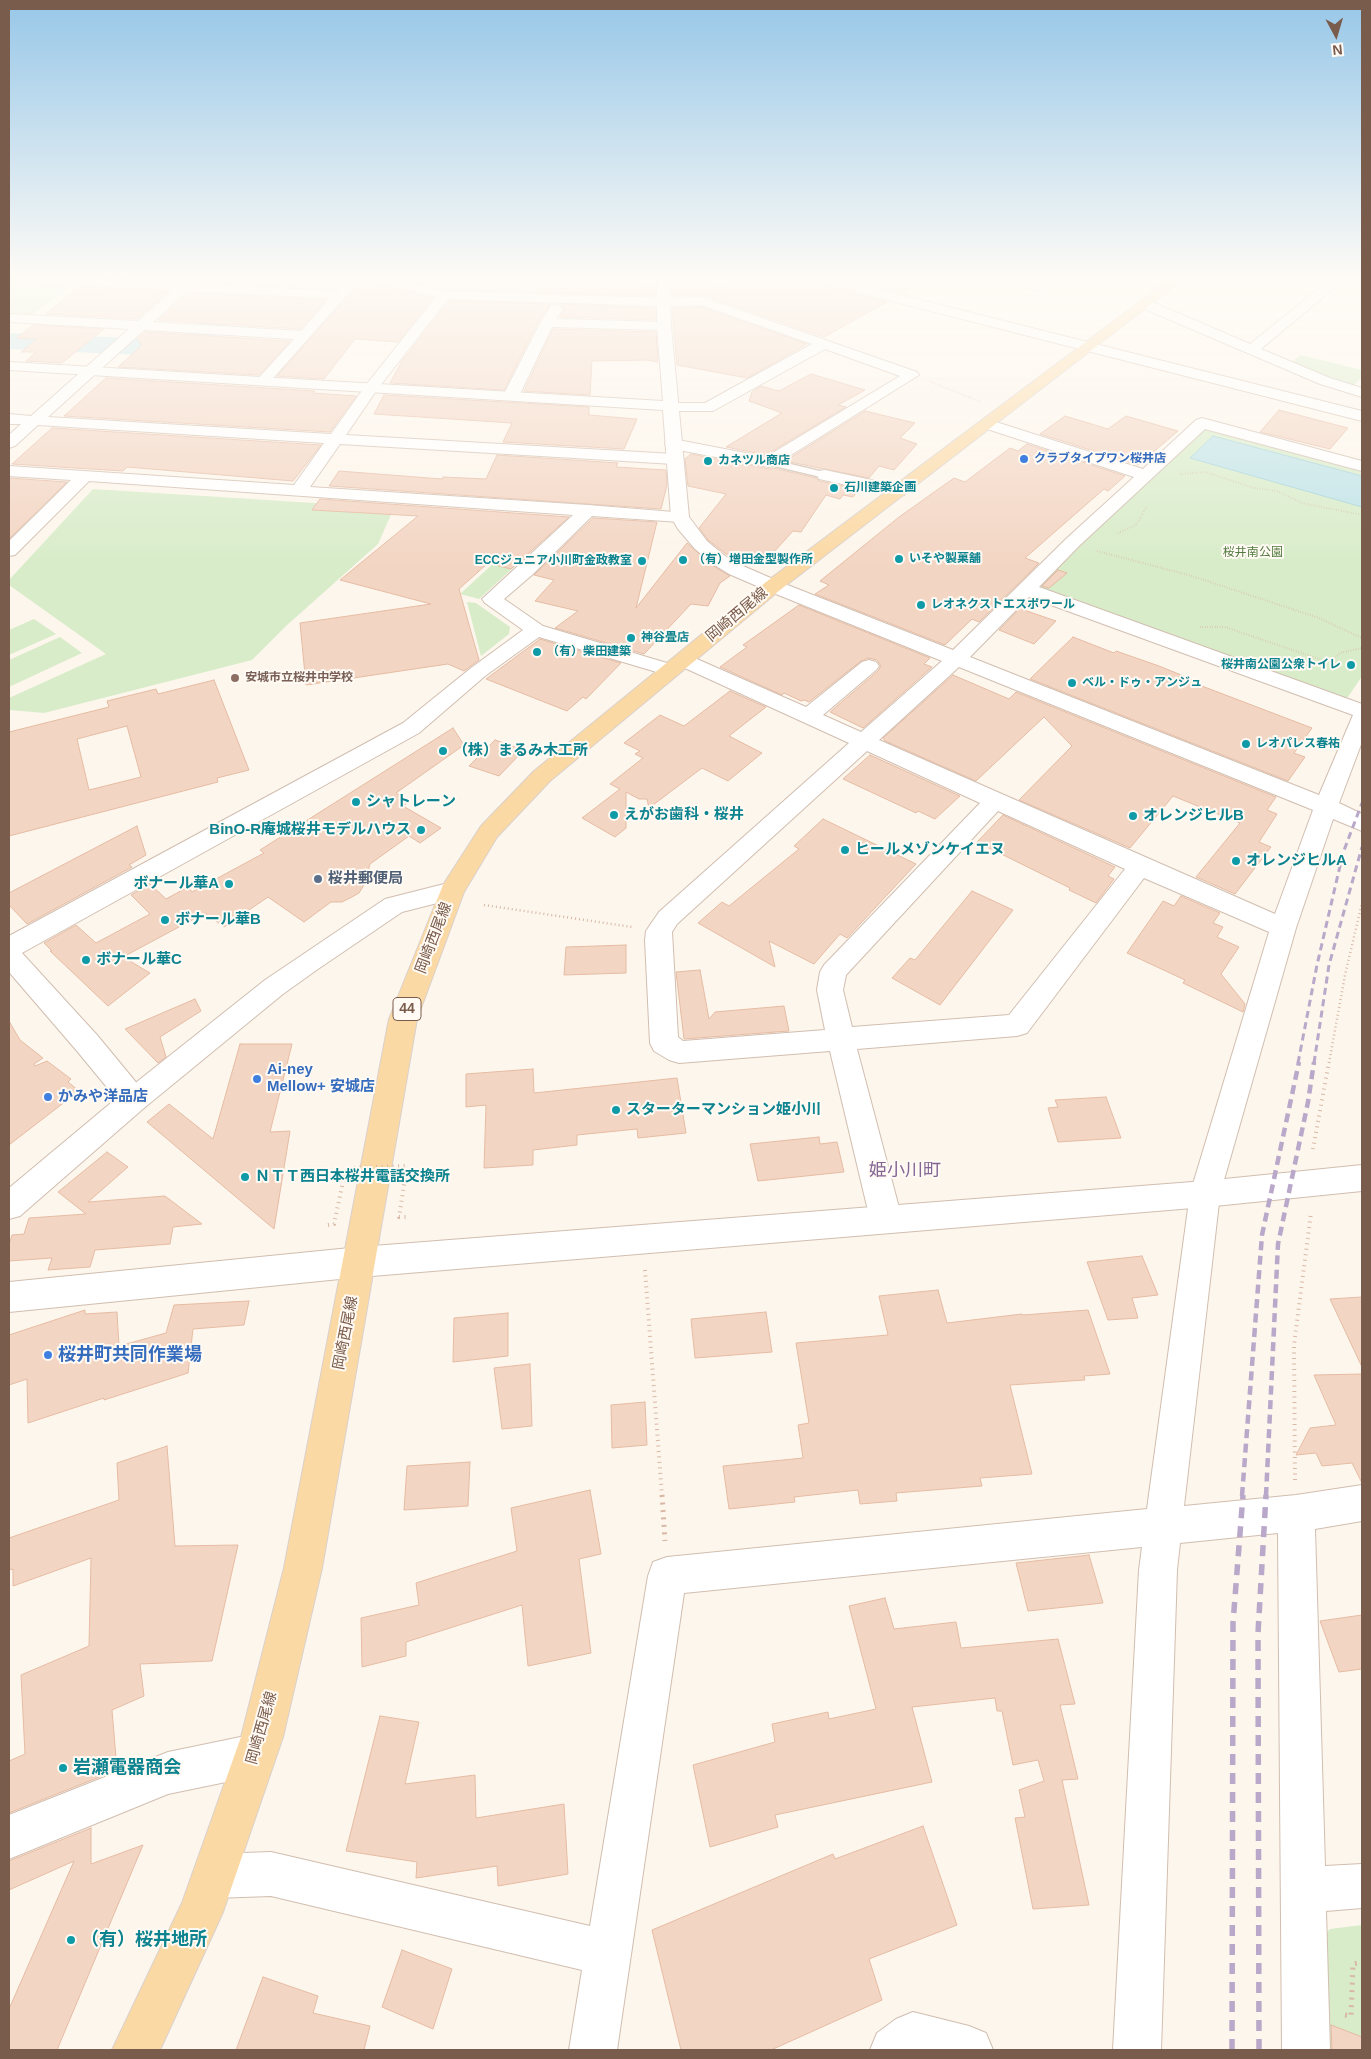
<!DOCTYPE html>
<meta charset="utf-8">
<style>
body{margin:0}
#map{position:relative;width:1371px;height:2059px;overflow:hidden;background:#fdf6ec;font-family:Arial,sans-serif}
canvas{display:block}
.frame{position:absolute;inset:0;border:10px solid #7a5c4d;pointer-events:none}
.north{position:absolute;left:1311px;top:10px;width:50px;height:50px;-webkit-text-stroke:4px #fffaf3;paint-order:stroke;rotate:174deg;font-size:14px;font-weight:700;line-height:20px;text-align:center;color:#7a5c4d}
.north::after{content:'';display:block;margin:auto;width:18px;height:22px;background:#7a5c4d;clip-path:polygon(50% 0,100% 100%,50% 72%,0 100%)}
</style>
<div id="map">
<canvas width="1371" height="2059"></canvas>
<div class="frame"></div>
<div class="north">N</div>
</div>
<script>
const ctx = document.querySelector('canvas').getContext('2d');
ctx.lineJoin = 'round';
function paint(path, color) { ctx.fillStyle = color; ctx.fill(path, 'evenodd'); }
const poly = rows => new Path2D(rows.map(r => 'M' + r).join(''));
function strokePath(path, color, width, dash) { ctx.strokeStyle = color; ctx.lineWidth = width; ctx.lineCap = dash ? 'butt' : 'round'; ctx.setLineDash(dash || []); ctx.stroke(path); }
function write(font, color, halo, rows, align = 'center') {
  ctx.font = font + ' Arial,"Noto Sans JP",sans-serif'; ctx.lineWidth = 4; ctx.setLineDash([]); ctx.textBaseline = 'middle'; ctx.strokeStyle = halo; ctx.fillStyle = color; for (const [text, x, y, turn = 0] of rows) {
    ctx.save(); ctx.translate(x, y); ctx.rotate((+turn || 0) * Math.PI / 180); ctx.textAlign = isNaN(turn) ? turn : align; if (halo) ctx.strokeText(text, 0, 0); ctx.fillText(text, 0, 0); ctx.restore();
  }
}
const green = poly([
 [9,280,68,283,71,286,33,314,25,316,9,315],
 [1301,355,1362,370,1362,377,1352,387,1290,363],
 [1202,429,1211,429,1362,470,1362,676,1348,697,1336,698,1042,591,1040,584],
 [93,489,394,508,378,544,286,626,252,660,44,713,10,710,9,698,106,654,9,585,9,580],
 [495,562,514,567,479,599,460,594],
 [467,602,476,603,510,627,509,634,481,656],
 [34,619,56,634,9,655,9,630],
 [60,637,82,653,9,687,9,660],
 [1362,1925,1362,2050,1315,2050,1312,1946,1330,1929]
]);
const water = poly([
 [1213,436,1362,476,1362,507,1190,458,1213,436]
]);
const river = poly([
 [250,278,278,278,197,355,187,357,9,349,9,333,180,340,250,278]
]);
const building = poly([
 [199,278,291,278,343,282,336,289,199,282,199,278],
 [404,278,611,278,610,282,655,283,655,296,444,289,404,279,404,278],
 [684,278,698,278,726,286,741,278,810,278,813,283,887,302,824,337,703,295,672,296,671,284,684,278],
 [841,278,929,278,902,293,841,278],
 [361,282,433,298,398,342,355,339,324,379,277,376,361,282],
 [79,287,168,292,137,319,46,314,79,287],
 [188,293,326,300,300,329,158,320,188,293],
 [449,301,551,304,538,322,504,390,390,383,402,361,449,301],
 [559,304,655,308,655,320,560,317,565,309,559,304],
 [701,307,807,344,747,378,677,365,672,308,701,307],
 [33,325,104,329,62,363,26,361,36,352,21,352,37,339,17,338,33,325],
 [553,329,656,332,658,362,646,360,592,361,590,395,524,391,553,329],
 [145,332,290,341,259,375,118,367,142,345,137,339,145,332],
 [811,374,865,390,838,405,846,407,766,455,726,447,782,413,749,401,752,392,761,386,779,391,811,374],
 [106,378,315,391,313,393,356,396,330,432,64,416,106,378],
 [384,395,589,407,589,415,637,419,624,449,503,442,512,423,374,414,384,395],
 [1279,410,1348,428,1330,449,1260,432,1279,410],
 [865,411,915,423,900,438,917,444,894,470,879,466,869,478,785,461,865,411],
 [1065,416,1108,429,1126,416,1178,431,1138,465,1040,434,1065,416],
 [52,428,321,445,293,481,127,467,123,471,12,464,52,428],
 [1027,444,1125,476,1108,491,1104,489,1025,558,1039,563,979,622,972,619,945,645,815,594,829,585,820,581,899,517,954,478,965,482,1010,448,1018,451,1027,444],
 [691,454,769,469,773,468,816,478,819,481,859,489,853,497,843,495,840,499,826,495,801,532,793,531,773,553,767,552,746,565,726,554,708,540,699,528,726,494,688,486,685,459,691,454],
 [497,455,618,463,616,467,666,470,667,485,661,509,329,486,339,471,442,479,443,477,486,479,497,455],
 [9,478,67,482,9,539,9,478],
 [320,499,569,517,511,569,488,563,459,589,479,660,464,671,448,664,306,685,300,623,431,604,340,580,418,516,312,510,320,499],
 [593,518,657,522,636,608,687,543,712,565,730,576,720,583,708,606,691,604,644,654,555,628,578,611,535,601,554,580,534,575,593,518],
 [1058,570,1067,573,1049,588,1042,586,1058,570],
 [1029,599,1034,601,1024,610,1056,621,1034,644,999,630,1029,599],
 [799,605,930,658,924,664,932,667,863,728,830,712,878,671,881,666,877,660,868,658,861,661,809,702,804,700,801,701,784,693,782,695,720,667,747,647,743,645,799,605],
 [1073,637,1114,653,1116,651,1159,666,1196,681,1194,683,1312,728,1294,753,1305,757,1288,781,1030,679,1073,637],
 [540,639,621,663,586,699,583,697,567,711,486,679,540,639],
 [953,675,1009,699,1016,692,1276,797,1267,810,1277,814,1259,842,1271,847,1235,894,1196,877,1240,823,1173,796,1130,848,1019,800,1072,746,1044,717,976,781,885,741,883,738,953,675],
 [214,680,249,770,217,778,218,782,9,836,9,732,109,707,107,701,156,689,158,694,214,680],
 [127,726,141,777,89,790,77,739,127,726],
 [730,691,766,707,729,736,762,753,728,781,702,768,649,808,647,799,639,799,626,792,626,828,615,837,582,818,620,789,610,784,643,758,635,754,640,751,624,743,660,715,684,726,730,691],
 [453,728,464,745,396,793,410,801,403,806,441,828,420,843,409,836,370,864,364,885,359,893,352,897,342,902,331,902,304,922,268,897,224,927,205,913,123,957,150,973,108,1006,50,951,52,951,44,943,76,925,96,943,150,914,131,895,150,884,166,899,188,887,192,892,264,853,260,850,453,728],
 [495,740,524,750,499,776,469,766,495,740],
 [870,755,960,796,935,819,918,811,916,813,843,779,870,755],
 [1003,815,1115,867,1108,876,1114,879,1096,903,1069,890,1070,888,977,842,1003,815],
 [823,819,916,864,847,938,840,934,814,964,769,941,775,967,698,923,722,902,729,906,799,849,794,846,823,819],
 [137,826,146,855,129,865,132,867,27,924,9,905,9,893,137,826],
 [972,891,1013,910,940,1005,892,978,910,958,915,960,972,891],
 [1181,896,1220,913,1213,923,1223,927,1217,937,1239,947,1221,974,1245,1004,1243,1012,1183,983,1185,980,1127,953,1163,901,1174,906,1181,896],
 [626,945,626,973,564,975,566,947,626,945],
 [700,970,709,1019,715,1012,784,1006,789,1031,684,1039,676,972,700,970],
 [195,999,201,1011,160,1037,166,1057,158,1063,125,1029,195,999],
 [9,1021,20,1040,43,1058,34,1064,35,1066,47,1061,71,1079,68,1082,79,1091,9,1145,9,1021],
 [240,1044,292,1044,270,1132,290,1131,274,1229,147,1122,169,1104,213,1139,240,1044],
 [533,1069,534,1093,677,1078,686,1133,638,1138,637,1129,577,1135,577,1145,533,1150,533,1165,484,1168,486,1105,466,1107,466,1074,533,1069],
 [1106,1097,1121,1138,1058,1142,1048,1108,1058,1107,1055,1100,1106,1097],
 [819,1137,820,1144,837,1142,844,1172,758,1181,750,1144,819,1137],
 [107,1152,128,1167,88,1202,165,1196,202,1224,173,1227,170,1244,95,1250,90,1267,48,1270,52,1258,9,1261,9,1245,12,1235,24,1234,29,1218,86,1214,58,1192,107,1152],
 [1142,1256,1158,1295,1132,1298,1138,1318,1108,1320,1087,1262,1142,1256],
 [938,1290,947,1323,1022,1314,1023,1315,1088,1310,1110,1374,1084,1376,1085,1380,1010,1385,1032,1474,980,1478,982,1486,896,1493,897,1501,860,1504,858,1490,794,1497,795,1502,729,1509,723,1466,803,1458,798,1425,809,1423,796,1343,888,1335,879,1296,938,1290],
 [1362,1297,1362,1367,1330,1299,1362,1297],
 [249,1301,244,1325,193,1329,188,1373,104,1400,104,1398,28,1423,27,1379,9,1385,9,1335,85,1310,85,1314,117,1312,119,1346,166,1333,174,1305,249,1301],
 [766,1312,772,1352,695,1358,691,1319,766,1312],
 [508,1313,508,1356,453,1362,454,1318,508,1313],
 [530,1364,532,1426,502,1429,494,1368,530,1364],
 [1362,1374,1362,1483,1352,1463,1322,1466,1316,1453,1296,1455,1310,1428,1336,1425,1314,1375,1362,1374],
 [645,1402,647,1445,612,1448,611,1405,645,1402],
 [167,1446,175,1546,238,1545,212,1661,140,1664,144,1696,112,1710,117,1770,9,1813,9,1761,25,1754,21,1675,89,1646,91,1558,13,1586,13,1569,9,1570,9,1538,119,1500,117,1463,167,1446],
 [470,1462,468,1506,404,1510,407,1466,470,1462],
 [590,1490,601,1554,579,1559,591,1653,528,1666,522,1605,406,1642,406,1656,362,1667,361,1618,419,1605,416,1583,517,1551,511,1508,590,1490],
 [1089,1555,1103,1603,1028,1611,1016,1563,1089,1555],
 [885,1598,894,1629,956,1622,961,1648,1058,1639,1075,1704,1060,1705,1078,1779,1062,1780,1089,1905,1033,1909,1015,1818,1025,1817,1019,1790,1044,1781,1038,1760,1013,1765,1002,1711,997,1711,995,1698,912,1707,932,1782,775,1815,778,1827,710,1847,693,1765,775,1742,772,1724,828,1712,829,1719,876,1709,849,1606,885,1598],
 [1362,1615,1362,1669,1339,1672,1320,1621,1362,1615],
 [380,1716,419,1722,405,1784,475,1775,476,1818,564,1804,568,1874,498,1886,497,1866,416,1878,417,1862,346,1851,380,1716],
 [923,1826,957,1925,869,1959,882,2000,771,2050,681,2050,652,1930,833,1854,835,1859,923,1826],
 [91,1828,91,1864,143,1845,57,2050,9,2050,9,2009,74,1861,9,1890,9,1861,91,1828],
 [402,1950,452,1969,433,2029,382,2007,402,1950],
 [263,1977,318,1996,313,2013,370,2026,364,2050,236,2050,263,1977],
 [1331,2025,1362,2037,1362,2050,1332,2050,1331,2025]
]);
const pathFar3 = poly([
 [931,382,981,402],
 [1180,474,1205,472,1254,488,1277,491,1302,503,1362,515],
 [1118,533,1136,525,1147,506],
 [1097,551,1192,576,1319,618,1362,638],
 [1200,627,1225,627,1325,661,1332,661,1340,653,1362,648]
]);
const pathFar2 = poly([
 [484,905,632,927],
 [1329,1063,1345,975,1362,903]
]);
const pathFar1 = poly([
 [1313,1149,1329,1062],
 [645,1270,662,1496],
 [1295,1480,1294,1345,1311,1213]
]);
const path = poly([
 [662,1495,665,1541],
 [1345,2015,1351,2016,1353,1964,1362,1962]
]);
const service = poly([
 [769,459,828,473,830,475,825,478,766,464,766,460,769,459]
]);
const minor = poly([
 [9,278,84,278,181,283,187,278,197,278,198,280,195,284,337,291,349,278,362,278,268,384,258,384,256,381,294,339,144,330,48,417,331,434,366,385,436,297,370,281,369,278,390,278,444,291,664,298,702,297,917,372,919,375,775,465,769,467,673,449,667,447,665,444,667,441,673,439,766,457,900,376,825,349,713,411,671,411,666,409,663,406,666,403,705,403,812,344,701,305,664,306,448,299,376,391,346,435,674,454,680,456,682,459,680,462,674,464,340,444,310,487,588,505,686,513,689,517,686,521,680,522,592,516,532,575,504,599,543,626,677,666,680,670,677,674,670,676,539,637,485,676,419,733,22,953,97,1035,144,1092,148,1100,144,1108,134,1112,124,1108,77,1051,9,972,9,936,403,723,471,668,523,630,485,603,482,599,573,515,89,481,15,555,9,556,9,541,71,480,9,476,9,466,294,485,324,443,38,425,15,446,9,448,9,435,21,424,9,424,9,414,31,416,129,329,9,322,9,314,138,321,173,290,9,282,9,278],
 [187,291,330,298,301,331,153,322,187,291],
 [989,278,1014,278,1038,283,1047,278,1063,278,1040,291,990,281,989,278],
 [1332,278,1346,278,1261,349,1330,378,1362,388,1362,397,1320,384,1140,307,1138,304,1145,300,1150,301,1250,344,1332,278],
 [556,305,563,309,556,319,664,322,671,326,664,330,552,327,519,396,516,399,506,399,503,396,540,323,551,306,556,305],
 [1202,418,1362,461,1362,471,1205,429,1079,546,1039,587,1362,704,1362,742,1339,803,1362,814,1362,831,1333,819,1296,928,1220,1194,1184,1506,1296,1495,1362,1485,1362,1521,1315,1529,1325,1866,1362,1864,1362,1908,1326,1911,1330,2050,1282,2050,1278,1533,1180,1543,1177,1570,1161,2050,1113,2050,1139,1570,1142,1547,684,1593,617,2050,569,2050,582,1970,271,1896,214,1898,198,1892,192,1876,198,1860,214,1854,271,1852,590,1926,648,1576,653,1562,667,1557,1147,1509,1190,1194,1269,932,1144,878,1027,1033,1017,1036,857,1049,902,1219,897,1229,886,1233,875,1229,870,1219,830,1051,679,1063,669,1060,654,1051,650,1043,645,940,646,931,659,912,849,743,676,664,673,660,676,656,683,654,690,656,806,707,862,662,869,660,876,662,879,666,876,670,823,715,861,732,942,661,766,590,764,586,766,582,773,580,780,582,953,650,1067,538,1134,477,981,427,979,424,981,421,993,421,1143,469,1196,420,1202,418],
 [1029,597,1353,715,1319,795,970,657,1029,597],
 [959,667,1313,810,1275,914,879,740,959,667],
 [867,751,980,803,824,965,820,972,817,990,825,1030,683,1041,678,1037,672,932,677,924,867,751],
 [998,811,1125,869,1009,1015,852,1027,843,990,846,975,998,811],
 [825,470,904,487,906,491,904,495,898,496,819,479,817,475,819,471,825,470],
 [360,1247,371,1252,376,1262,371,1272,360,1277,9,1312,9,1282,360,1247],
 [255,1734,270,1740,276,1755,270,1770,255,1776,168,1794,9,1859,9,1815,168,1752,255,1734],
 [913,2012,969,2026,986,2033,993,2050,870,2050,877,2033,896,2019,913,2012]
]);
const tertiary = poly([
 [657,278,669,278,671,326,689,517,707,541,725,556,743,566,780,582,782,586,780,590,773,592,766,590,729,574,713,564,695,549,678,529,671,517,663,410,9,370,9,362,663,401,657,326,657,278],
 [452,882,461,885,464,891,461,897,402,912,318,969,283,994,144,1108,20,1216,9,1219,9,1188,124,1092,265,980,385,899,452,882],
 [1362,1165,1362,1191,1205,1207,360,1277,349,1272,344,1262,349,1252,360,1247,1205,1181,1362,1165]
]);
const secondary = poly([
 [812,278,833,278,1362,411,1362,421,813,281,812,278]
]);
const primary = poly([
 [1171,278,1185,278,780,590,550,781,497,837,464,892,417,1019,322,1568,283,1737,223,1912,160,2050,112,2050,182,1903,241,1737,284,1568,389,1019,443,885,481,826,534,771,766,582,1171,278]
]);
const railFar2 = poly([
 [1298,1063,1317,965,1343,853,1362,803],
 [1314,1063,1329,965,1362,847]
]);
const railFar1 = poly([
 [1242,1496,1262,1235,1299,1062],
 [1266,1496,1278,1244,1308,1102,1314,1062]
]);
const rail = poly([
 [1232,2050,1233,1623,1243,1495],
 [1259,2050,1258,1633,1266,1495]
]);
const pathBridge = poly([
 [328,1225,334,1224,346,1168,407,1166,399,1217,406,1217]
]);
const markers = [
 [1024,459,5,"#3f7fe0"],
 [708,461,5,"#0f9aa8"],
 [834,488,5,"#0f9aa8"],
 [899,559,5,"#0f9aa8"],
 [683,560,5,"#0f9aa8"],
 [642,561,5,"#0f9aa8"],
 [921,605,5,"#0f9aa8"],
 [631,638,5,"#0f9aa8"],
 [537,652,5,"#0f9aa8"],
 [1351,665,5,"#0f9aa8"],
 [235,678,5,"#8d6e63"],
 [1072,683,5,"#0f9aa8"],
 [1246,744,5,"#0f9aa8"],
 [443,751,5,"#0f9aa8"],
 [356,802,5,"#0f9aa8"],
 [614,815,5,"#0f9aa8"],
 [1133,816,5,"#0f9aa8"],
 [421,830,5,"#0f9aa8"],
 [845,850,5,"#0f9aa8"],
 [1236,861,5,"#0f9aa8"],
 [318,879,5,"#5c6f8a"],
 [229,884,5,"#0f9aa8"],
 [165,920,5,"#0f9aa8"],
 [86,960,5,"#0f9aa8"],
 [257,1079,5,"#3f7fe0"],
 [48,1097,5,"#3f7fe0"],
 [616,1110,5,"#0f9aa8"],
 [245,1177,5,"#0f9aa8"],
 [48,1355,5,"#3f7fe0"],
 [63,1768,5,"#0f9aa8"],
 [71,1940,5,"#0f9aa8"]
];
const farShopnames = [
 ["クラブタイプワン桜井店",1034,459]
];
const farCulturenames = [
 ["カネツル商店",718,461],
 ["石川建築企画",844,488],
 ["いそや製菓舗",909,559],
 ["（有）増田金型製作所",693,560],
 ["ECCジュニア小川町金政教室",632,561,"right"],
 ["レオネクストエスポワール",931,605],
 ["神谷畳店",641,638],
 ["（有）柴田建築",547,652],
 ["桜井南公園公衆トイレ",1341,665,"right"],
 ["ベル・ドゥ・アンジュ",1082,683],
 ["レオパレス春祐",1256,744]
];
const farParknames = [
 ["桜井南公園",1253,553]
];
const farEducationnames = [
 ["安城市立桜井中学校",245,678]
];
const shields = [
 [407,1009,28]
];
const shieldNames = [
 ["44",407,1009]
];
const streetNames = [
 ["岡崎西尾線",737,615,-40],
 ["岡崎西尾線",434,938,-69],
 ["岡崎西尾線",346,1333,-79],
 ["岡崎西尾線",262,1728,-74]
];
const cultureNames = [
 ["（株）まるみ木工所",453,751],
 ["シャトレーン",366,802],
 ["えがお歯科・桜井",624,815],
 ["オレンジヒルB",1143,816],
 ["BinO‐R庵城桜井モデルハウス",411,830,"right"],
 ["ヒールメゾンケイエヌ",855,850],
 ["オレンジヒルA",1246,861],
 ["ボナール華A",219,884,"right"],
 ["ボナール華B",175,920],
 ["ボナール華C",96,960],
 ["スターターマンション姫小川",626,1110],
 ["ＮＴＴ西日本桜井電話交換所",255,1177]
];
const serviceNames = [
 ["桜井郵便局",328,879]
];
const shopNames = [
 ["Ai-ney",267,1070],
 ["Mellow+ 安城店",267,1087],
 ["かみや洋品店",58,1097]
];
const quarterNames = [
 ["姫小川町",905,1171]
];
const nearShopnames = [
 ["桜井町共同作業場",58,1355]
];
const nearCulturenames = [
 ["岩瀬電器商会",73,1768],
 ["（有）桜井地所",81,1940]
];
paint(green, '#d8ecc9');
paint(water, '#bfe3e8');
strokePath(water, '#a5d3da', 1);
paint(river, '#bfe3e8');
paint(building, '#f3d5c3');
strokePath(building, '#e6bba3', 1);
strokePath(service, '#d1beb0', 3);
strokePath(minor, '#d1beb0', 2);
strokePath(tertiary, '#d1beb0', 2);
strokePath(secondary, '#d6c0b0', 2);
strokePath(primary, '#dad1cd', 2);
strokePath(pathFar3, '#d9b8a5', 2, [0.5, 2]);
strokePath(pathFar2, '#d9b8a5', 2.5, [1, 3]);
strokePath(pathFar1, '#d9b8a5', 4, [1, 4.5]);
strokePath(path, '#d9b8a5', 5, [2, 5.5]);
paint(service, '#fff');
paint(minor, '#fff');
paint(tertiary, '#fff');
paint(secondary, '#fff');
paint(primary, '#fbd9a5');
strokePath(railFar2, '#b9a8c9', 3, [7, 4.5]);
strokePath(railFar1, '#b9a8c9', 4.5, [9, 5.5]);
strokePath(rail, '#b9a8c9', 5.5, [11, 8]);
strokePath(pathBridge, '#d9b8a5', 4, [1, 4.5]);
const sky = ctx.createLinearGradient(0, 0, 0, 566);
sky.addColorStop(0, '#97c7e8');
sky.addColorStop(0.49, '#fefbf6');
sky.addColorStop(1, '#fefbf600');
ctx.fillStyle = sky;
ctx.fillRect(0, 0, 1371, 566);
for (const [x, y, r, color] of markers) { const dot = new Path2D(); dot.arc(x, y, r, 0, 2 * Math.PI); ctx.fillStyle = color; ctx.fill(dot); strokePath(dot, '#fffaf3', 2); }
write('bold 12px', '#366cbe', '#fffaf3', farShopnames, 'left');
write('bold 12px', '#0d838f', '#fffaf3', farCulturenames, 'left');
write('12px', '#537a41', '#fffaf3', farParknames);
write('bold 12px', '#785e54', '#fffaf3', farEducationnames, 'left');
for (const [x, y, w] of shields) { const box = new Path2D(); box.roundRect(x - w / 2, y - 11.5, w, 23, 4); ctx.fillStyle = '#fffaf3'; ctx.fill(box); strokePath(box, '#7a5c4d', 1); }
write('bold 14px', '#7a5c4d', null, shieldNames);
write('15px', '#7a5c4d', '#fffaf3', streetNames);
write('bold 15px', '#0d838f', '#fffaf3', cultureNames, 'left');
write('bold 15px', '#4e5e75', '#fffaf3', serviceNames, 'left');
write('bold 15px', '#366cbe', '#fffaf3', shopNames, 'left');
write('18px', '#846695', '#fffaf3', quarterNames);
write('bold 18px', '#366cbe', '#fffaf3', nearShopnames, 'left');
write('bold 18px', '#0d838f', '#fffaf3', nearCulturenames, 'left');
</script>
